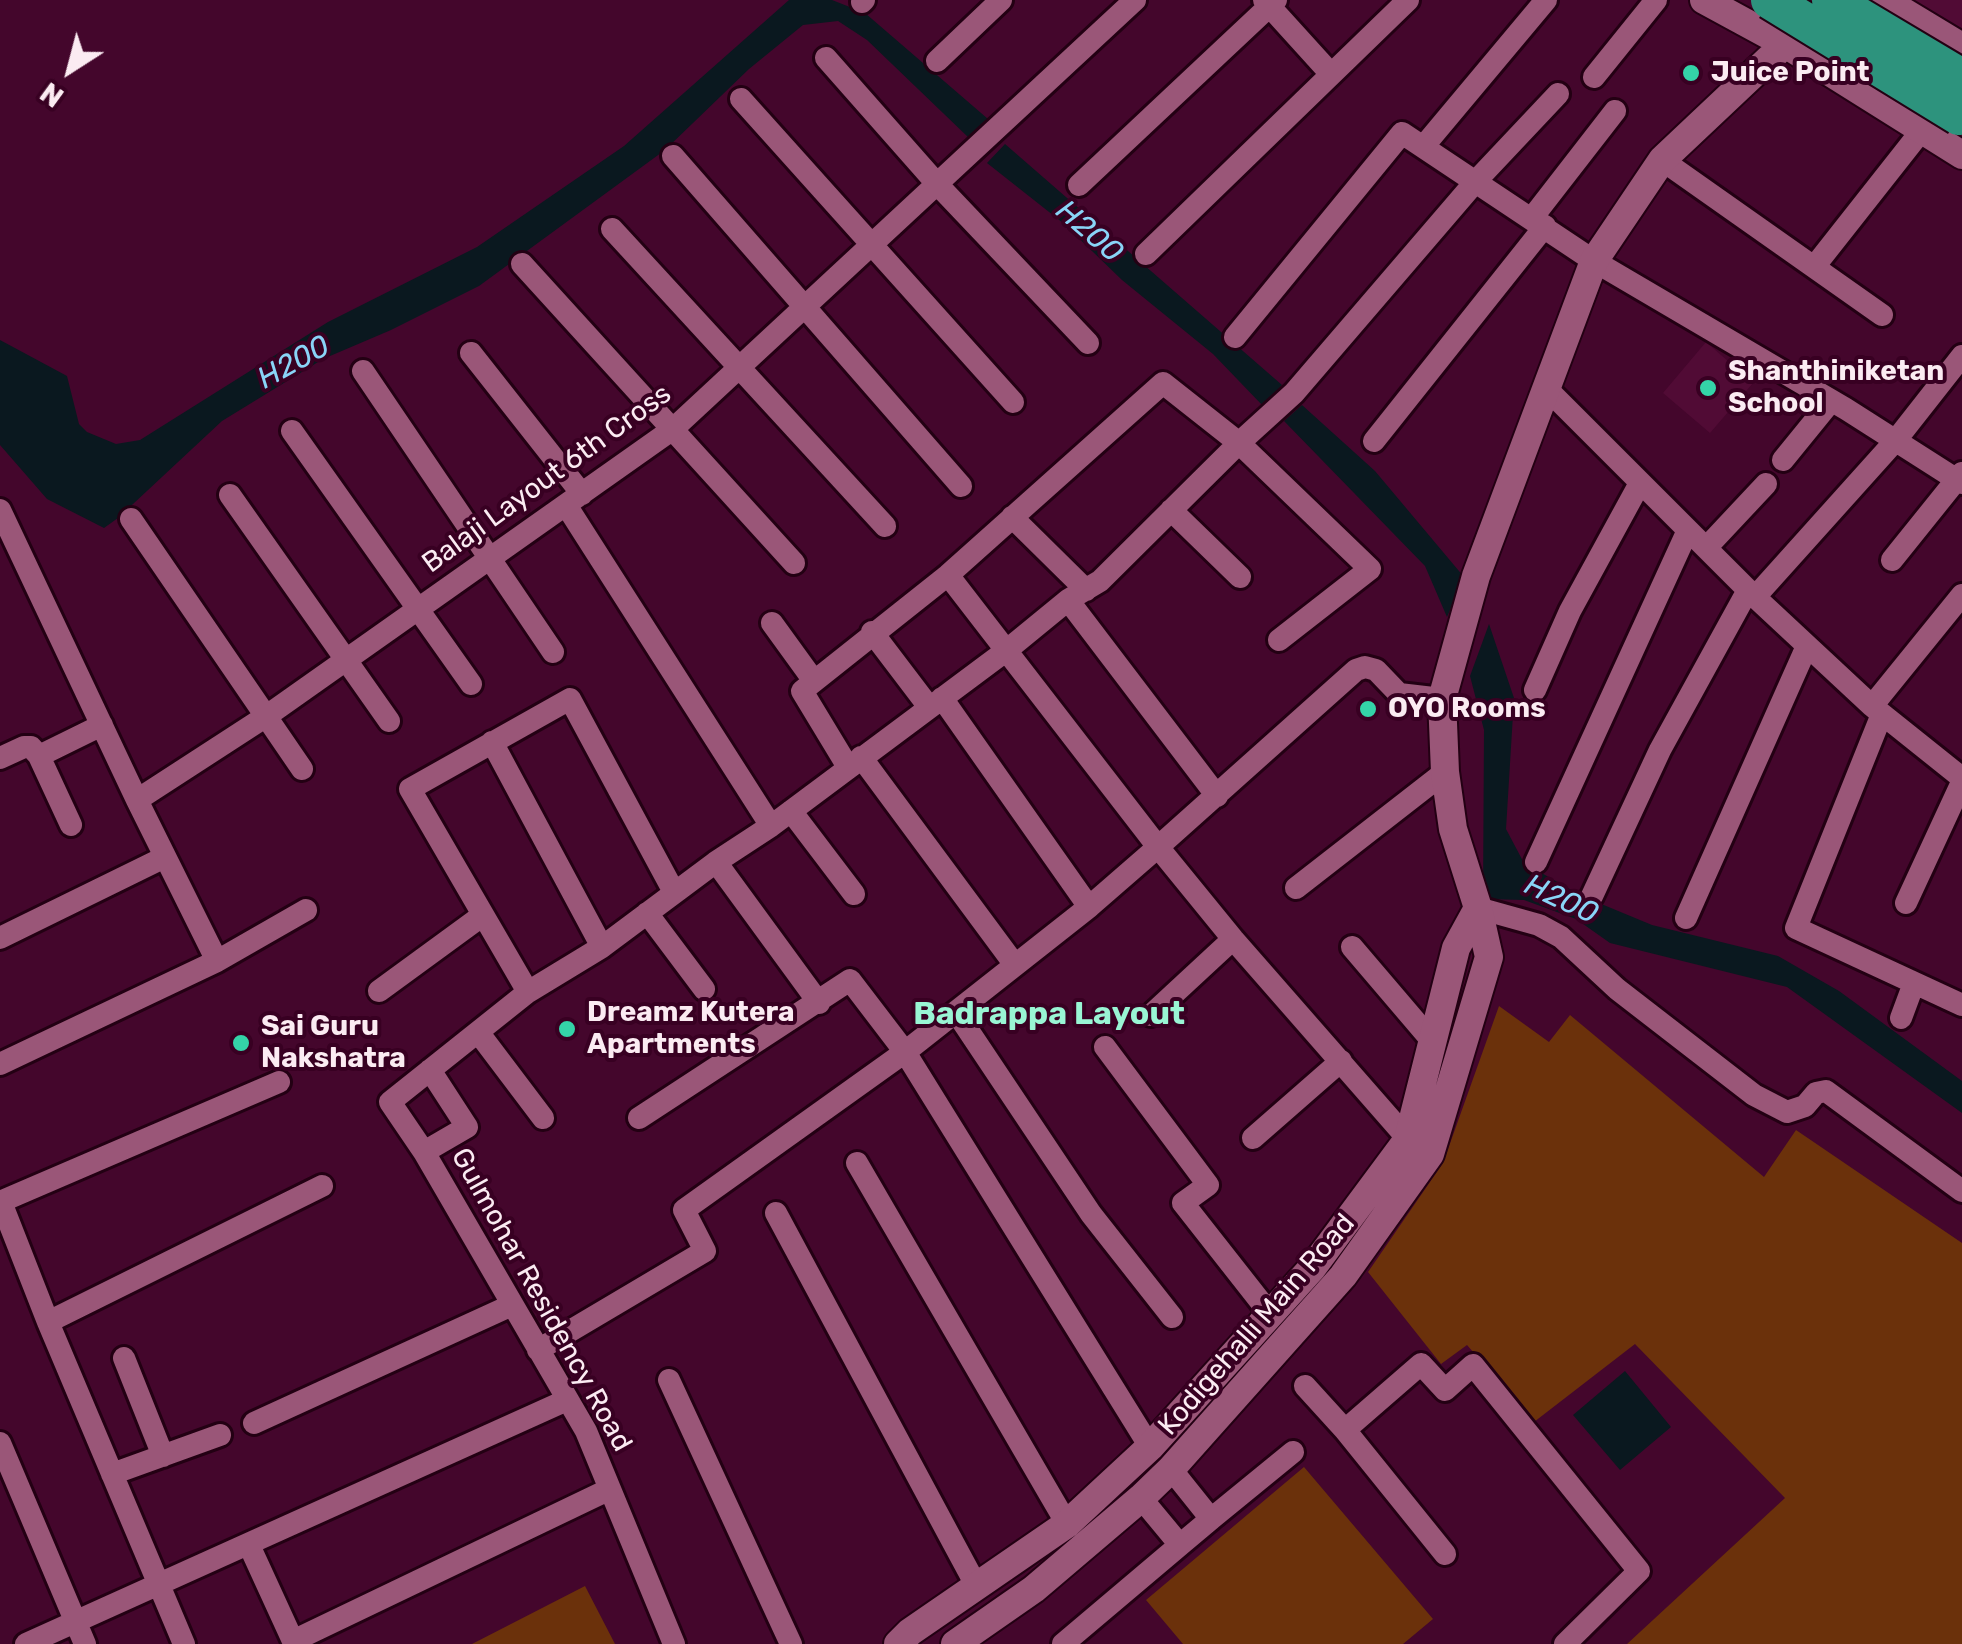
<!DOCTYPE html>
<style>
body{margin:0}
#map{position:relative;width:1962px;height:1644px;overflow:hidden;background:#44062c;font-family:Rubik,sans-serif}
canvas{display:block}
.north{position:absolute;left:20px;top:20px;width:100px;height:100px;-webkit-text-stroke:8px #380022;paint-order:stroke;rotate:216deg;font-size:28px;font-weight:700;line-height:40px;text-align:center;color:#fbebf2}
.north::after{content:'';display:block;margin:auto;width:35px;height:45px;background:#fbebf2;clip-path:polygon(50% 0,100% 100%,50% 72%,0 100%)}
</style>
<div id="map">
<canvas width="1962" height="1644"></canvas>
<div class="north">N</div>
</div>
<script>
const ctx = document.querySelector('canvas').getContext('2d');
ctx.lineJoin = 'round';
function paint(path, color) { ctx.fillStyle = color; ctx.fill(path, 'evenodd'); }
const poly = rows => new Path2D(rows.map(r => 'M' + r).join(''));
function strokePath(path, color, width, dash) { ctx.strokeStyle = color; ctx.lineWidth = width; ctx.lineCap = dash ? 'butt' : 'round'; ctx.setLineDash(dash || []); ctx.stroke(path); }
function write(font, color, halo, rows, align = 'center') {
  ctx.font = font + ' Rubik,sans-serif'; ctx.lineWidth = 8; ctx.setLineDash([]); ctx.textBaseline = 'middle'; ctx.strokeStyle = halo; ctx.fillStyle = color; for (const [text, x, y, turn = 0] of rows) {
    ctx.save(); ctx.translate(x, y); ctx.rotate((+turn || 0) * Math.PI / 180); ctx.textAlign = isNaN(turn) ? turn : align; if (halo) ctx.strokeText(text, 0, 0); ctx.fillText(text, 0, 0); ctx.restore();
  }
}
const built = poly([
 [1909,0,1962,0,1962,33],
 [1706,342,1753,383,1710,433,1663,393]
]);
const green = poly([
 [1499,1006,1549,1042,1570,1015,1764,1177,1796,1130,1962,1243,1962,1644,1627,1644,1785,1498,1635,1344,1534,1422,1467,1345,1441,1364,1368,1272,1443,1163],
 [1304,1467,1433,1619,1403,1644,1183,1644,1146,1600],
 [585,1586,615,1644,472,1644]
]);
const water = poly([
 [789,0,832,0,865,13,988,119,969,138,867,40,838,21,803,25,749,69,665,150,479,286,391,330,323,359,222,421,118,518,104,528,47,499,0,445,0,340,67,376,79,424,87,432,116,444,140,440,328,322,477,247,624,146],
 [1005,144,1282,385,1263,406,1213,354,1122,280,1063,223,987,163],
 [1302,405,1375,471,1464,577,1447,617,1425,566,1284,421],
 [1489,624,1514,698,1506,829,1524,863,1582,896,1652,925,1778,956,1839,991,1962,1081,1962,1113,1787,987,1610,943,1576,919,1524,900,1483,899,1484,730,1470,676],
 [1625,1371,1671,1427,1620,1470,1573,1415]
]);
const minor = poly([
 [1264,0,1331,74],
 [862,2,864,0],
 [826,58,938,185,1088,343],
 [937,61,1001,0],
 [1594,77,1656,0],
 [741,99,1013,402],
 [1423,147,1546,0],
 [673,156,961,486],
 [1662,160,1882,315],
 [1079,185,1276,0],
 [1532,218,1615,111],
 [612,229,885,526],
 [1146,254,1408,0],
 [522,264,794,563],
 [1814,267,1922,130],
 [1235,337,1402,133,1594,261,1846,409,1962,483],
 [471,353,582,494],
 [363,371,553,652],
 [1547,389,1755,597,1872,706,1962,778],
 [292,431,471,684],
 [1374,441,1545,226],
 [1783,460,1831,401],
 [230,495,389,721],
 [566,505,771,826],
 [0,510,137,800,217,961],
 [1171,510,1240,577],
 [1012,517,1086,590],
 [131,519,302,769],
 [1706,548,1766,484],
 [1892,560,1962,473],
 [948,575,1158,847,1356,670,1365,667,1376,670,1399,694,1442,699],
 [1755,597,1896,440,1962,356],
 [1068,600,1217,796],
 [772,623,814,681],
 [872,632,929,707],
 [1535,690,1570,611,1640,483],
 [942,698,1089,907],
 [1872,706,1962,595],
 [1882,714,1796,928,1962,1005],
 [492,742,602,947],
 [39,756,71,825],
 [861,757,1015,965],
 [0,758,24,747,31,747,39,756,102,725],
 [848,767,802,691,948,575,1163,383,1239,443,1370,569,1279,640],
 [137,800,268,715,673,429,1135,0],
 [791,811,854,894],
 [716,862,819,1003],
 [1536,862,1688,530],
 [1296,888,1445,772],
 [1592,896,1660,750,1748,590],
 [1906,903,1962,782],
 [1478,908,1539,925,1561,937,1617,989,1754,1095,1787,1112,1805,1106,1816,1093,1826,1091,1962,1191],
 [647,913,704,989],
 [1686,918,1807,646],
 [0,938,165,857],
 [1352,947,1433,1042],
 [379,991,483,915],
 [528,992,410,789,570,699,674,892],
 [956,1012,1091,1214,1172,1317],
 [1151,1015,1233,939],
 [1901,1018,1914,983],
 [478,1032,543,1118],
 [1105,1047,1208,1185,1183,1203,1271,1315],
 [0,1064,217,961,306,910],
 [639,1118,850,980,905,1052,1150,1447],
 [1253,1138,1341,1061],
 [424,1152,467,1127,430,1070],
 [857,1163,1067,1524],
 [0,1202,279,1082],
 [1,1202,48,1322,184,1644],
 [776,1213,977,1587],
 [48,1322,322,1186],
 [538,1350,705,1251,684,1210,905,1052,1089,907,1158,847,1233,939,1408,1139],
 [124,1358,163,1456],
 [669,1380,791,1644],
 [1305,1386,1345,1430,1421,1364,1445,1390,1473,1365,1639,1571,1565,1644],
 [254,1423,512,1305],
 [1345,1430,1445,1554],
 [0,1443,85,1644],
 [112,1474,220,1435],
 [1141,1498,1180,1545,1211,1519,1171,1469],
 [1211,1519,1293,1452],
 [249,1545,293,1641,610,1489],
 [26,1644,567,1400],
 [674,1644,586,1431,424,1152,390,1102,528,992,602,947,716,862,771,826,1007,650,1068,600,1100,581,1239,443,1294,393,1476,181,1558,94],
 [1063,1644,1180,1545]
]);
const tertiary = poly([
 [1704,0,1785,44,1962,155],
 [1884,0,1962,47],
 [898,1644,910,1632,1067,1524,1150,1447,1313,1267,1408,1139,1456,948,1478,908],
 [955,1644,1034,1589,1141,1498,1171,1469,1343,1276,1430,1154,1489,957,1478,908,1453,829,1445,772,1442,699,1476,576,1594,261,1662,160,1785,44,1793,39,1810,41,1826,24]
]);
const trunkBridge = poly([
 [1770,0,1959,116],
 [1831,0,1962,78]
]);
const markers = [
 [1691,73,10,"#34d4a8"],
 [1708,388,10,"#34d4a8"],
 [1368,709,10,"#34d4a8"],
 [567,1029,10,"#34d4a8"],
 [241,1043,10,"#34d4a8"]
];
const poiNames = [
 ["Juice Point",1711,73],
 ["Shanthiniketan",1728,372],
 ["School",1728,404],
 ["OYO Rooms",1388,709],
 ["Dreamz Kutera",587,1013],
 ["Apartments",587,1045],
 ["Sai Guru",261,1027],
 ["Nakshatra",261,1059]
];
const streetNames = [
 ["Balaji Layout 6th Cross",547,479,-36],
 ["Gulmohar Residency Road",541,1300,61],
 ["Kodigehalli Main Road",1257,1325,-49]
];
const waterNames = [
 ["H200",1089,232,41],
 ["H200",294,363,-29],
 ["H200",1561,900,25]
];
const quarterNames = [
 ["Badrappa Layout",1049,1015]
];
paint(built, '#510b35');
paint(green, '#6b310b');
paint(water, '#0a181f');
strokePath(minor, '#230013', 28);
strokePath(tertiary, '#230013', 32);
strokePath(minor, '#9a5678', 22);
strokePath(tertiary, '#9a5678', 28);
strokePath(trunkBridge, '#230013', 42, []);
strokePath(trunkBridge, '#2d937d', 38);
for (const [x, y, r, color] of markers) { const dot = new Path2D(); dot.arc(x, y, r, 0, 2 * Math.PI); ctx.fillStyle = color; ctx.fill(dot); strokePath(dot, '#380022', 4); }
write('bold 28px', '#fbebf2', '#380022', poiNames, 'left');
write('28px', '#fbebf2', '#380022', streetNames);
write('italic 30px', '#89d4f7', '#380022', waterNames);
write('bold 32px', '#99f5d4', '#380022', quarterNames);
</script>
